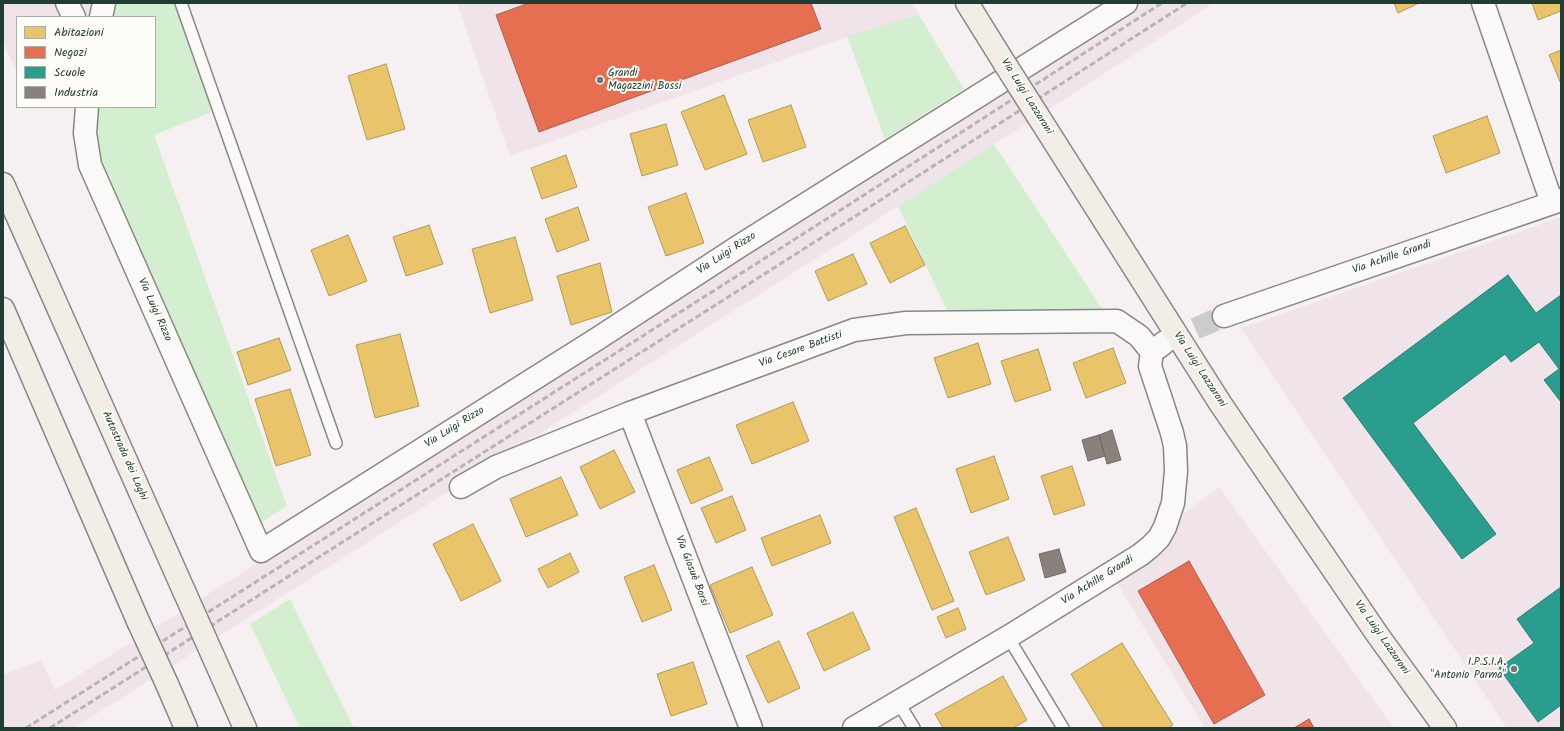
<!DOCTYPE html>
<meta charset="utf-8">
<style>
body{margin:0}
#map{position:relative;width:1564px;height:731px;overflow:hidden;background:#f6f0f2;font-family:Kalam,sans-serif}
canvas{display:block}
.frame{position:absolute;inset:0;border:4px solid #1f3d34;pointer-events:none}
.legend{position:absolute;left:16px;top:16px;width:140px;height:92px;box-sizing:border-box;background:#fdfcf7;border:1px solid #a4b0a9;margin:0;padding:5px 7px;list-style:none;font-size:12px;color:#1f3d34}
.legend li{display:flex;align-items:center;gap:8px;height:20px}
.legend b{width:20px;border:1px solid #a4b0a9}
</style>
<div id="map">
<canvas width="1564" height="731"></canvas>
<div class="frame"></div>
<ul class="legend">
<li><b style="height:11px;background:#e9c46a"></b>Abitazioni</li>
<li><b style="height:11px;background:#e76f51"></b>Negozi</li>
<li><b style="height:11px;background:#2a9d8f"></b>Scuole</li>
<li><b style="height:11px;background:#8a817c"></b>Industria</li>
</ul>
</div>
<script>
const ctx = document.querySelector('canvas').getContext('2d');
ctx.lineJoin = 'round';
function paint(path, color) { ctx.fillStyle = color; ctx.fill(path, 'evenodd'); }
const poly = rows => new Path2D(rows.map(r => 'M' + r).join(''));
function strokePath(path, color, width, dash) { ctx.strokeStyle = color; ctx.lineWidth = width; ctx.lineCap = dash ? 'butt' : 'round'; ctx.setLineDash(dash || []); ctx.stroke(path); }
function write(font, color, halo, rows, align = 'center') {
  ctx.font = font + ' Kalam,sans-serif'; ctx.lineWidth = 4; ctx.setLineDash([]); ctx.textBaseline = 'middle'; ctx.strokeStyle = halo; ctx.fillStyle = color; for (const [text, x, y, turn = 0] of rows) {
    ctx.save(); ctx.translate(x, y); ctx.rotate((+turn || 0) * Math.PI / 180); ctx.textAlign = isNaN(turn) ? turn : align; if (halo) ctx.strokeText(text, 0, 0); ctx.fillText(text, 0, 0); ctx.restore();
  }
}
const built = poly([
 [3,3,108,3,105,17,17,17,17,73,3,41],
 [457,3,912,3,919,15,847,37,510,156],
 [1135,3,1214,3,861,230,74,728,3,728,3,675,41,660,55,690,507,407],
 [1561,217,1561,728,1507,728,1241,328],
 [1219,487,1394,728,1205,728,1117,583,1154,558,1184,514]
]);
const green = poly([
 [108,3,175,3,212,112,154,135,287,506,257,525,97,160,93,107,155,107,155,17,105,17],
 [919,15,964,89,885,139,847,36],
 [994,144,1103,310,950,317,898,206],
 [290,599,354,728,300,728,250,624]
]);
const homes = poly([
 [1394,3,1419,3,1398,13,1394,3],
 [1532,3,1561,3,1561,11,1538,20,1532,3],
 [1561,50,1561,84,1549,55,1561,50],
 [386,64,405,129,367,140,348,76,386,64],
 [724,95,747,154,705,170,681,112,724,95],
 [791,105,806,147,763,162,748,120,791,105],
 [1487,116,1500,153,1446,173,1433,136,1487,116],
 [666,124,678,165,642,176,630,134,666,124],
 [566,155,577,187,542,199,531,168,566,155],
 [686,193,704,243,666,256,648,207,686,193],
 [578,207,589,240,557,252,545,219,578,207],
 [429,225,443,264,406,276,393,237,429,225],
 [905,226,925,265,890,283,870,243,905,226],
 [348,235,367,281,329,296,311,250,348,235],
 [515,237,533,300,490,313,472,249,515,237],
 [853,254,867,284,828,301,815,271,853,254],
 [600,263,612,312,571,325,557,276,600,263],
 [400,334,419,406,375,418,356,345,400,334],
 [279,338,291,370,248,385,237,352,279,338],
 [978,343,991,384,948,398,934,358,978,343],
 [1113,348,1126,383,1086,398,1073,363,1113,348],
 [1038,349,1051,390,1015,402,1001,361,1038,349],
 [290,389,311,455,276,466,255,399,290,389],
 [793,402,809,441,752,464,736,425,793,402],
 [614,450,635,492,600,509,580,467,614,450],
 [994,456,1009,499,971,513,956,469,994,456],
 [709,457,723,490,691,504,677,470,709,457],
 [1072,466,1085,505,1054,515,1041,476,1072,466],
 [561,477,578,515,526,537,510,499,561,477],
 [732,496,746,530,716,543,701,508,732,496],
 [916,508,954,601,932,610,894,517,916,508],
 [820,515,831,543,772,566,761,538,820,515],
 [473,524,501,581,461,601,433,544,473,524],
 [1008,537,1025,580,986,595,969,552,1008,537],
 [570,553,579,572,548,588,538,569,570,553],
 [654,565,672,610,642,622,624,577,654,565],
 [752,567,773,615,730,633,710,585,752,567],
 [958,608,966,629,946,638,937,617,958,608],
 [853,612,870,649,824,671,807,633,853,612],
 [779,641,800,688,768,703,746,656,779,641],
 [1122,643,1173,725,1168,728,1104,728,1071,674,1122,643],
 [693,662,707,704,671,716,657,674,693,662],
 [1003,676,1027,720,1013,728,943,728,935,714,1003,676]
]);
const shops = poly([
 [529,3,811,3,821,29,539,132,496,15,529,3],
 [1189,561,1265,695,1214,724,1138,591,1189,561],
 [1309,719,1314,728,1294,728,1309,719]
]);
const schools = poly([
 [1508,275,1536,313,1561,295,1561,402,1544,380,1559,369,1539,342,1511,362,1505,354,1413,423,1496,534,1462,559,1343,398,1508,275],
 [1561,587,1561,705,1538,722,1499,668,1534,643,1517,619,1561,587]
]);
const industry = poly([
 [1112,430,1121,460,1107,464,1099,435,1112,430],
 [1099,435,1105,456,1088,461,1082,440,1099,435],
 [1059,549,1066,572,1045,578,1039,554,1059,549]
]);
const streetTunnel = poly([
 [1165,342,1224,316]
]);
const lane = poly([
 [181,3,336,443],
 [1008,637,1063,728],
 [898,702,914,728]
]);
const street = poly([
 [67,3,74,17],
 [1483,3,1552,203],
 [101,17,104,3],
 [87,107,85,133,90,165,261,551,597,339,738,247,1126,3],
 [1224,316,1561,200],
 [630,413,751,728],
 [461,487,496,467,630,413,854,330,906,323,1117,321,1139,336,1152,352],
 [854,728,1008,637,1140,555,1150,547,1159,538,1165,527,1173,503,1176,471,1175,446,1172,433,1150,366,1152,352,1165,342]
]);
const primary = poly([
 [967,3,1005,64],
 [1038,116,1220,403,1377,634,1445,728]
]);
const highway = poly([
 [3,184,184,591],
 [3,309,138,621],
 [213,656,245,728],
 [167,684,186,728]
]);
const rail = poly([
 [26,728,847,206,1162,3],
 [50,728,854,217,1187,3]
]);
const primaryBridge = poly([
 [1005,64,1038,116]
]);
const highwayBridge = poly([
 [184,591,213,656],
 [138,621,167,684]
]);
const markers = [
 [600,80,4,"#6a7c76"],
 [1514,669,4,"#6a7c76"]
];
const poiNames = [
 ["Grandi",608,74],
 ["Magazzini Bossi",608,87],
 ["I.P.S.I.A.",1506,663,"right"],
 ["\"Antonio Parma\"",1506,676,"right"]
];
const streetNames = [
 ["Via Luigi Lazzaroni",1026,97,58],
 ["Via Luigi Rizzo",727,254,-33],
 ["Via Achille Grandi",1392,258,-19],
 ["Via Luigi Rizzo",154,310,66],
 ["Via Cesare Battisti",801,350,-20],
 ["Via Luigi Lazzaroni",1199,370,57],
 ["Via Luigi Rizzo",455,428,-32],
 ["Autostrada dei Laghi",124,456,66],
 ["Via Giosuè Borsi",691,571,69],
 ["Via Achille Grandi",1098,581,-32],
 ["Via Luigi Lazzaroni",1381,638,55]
];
paint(built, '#f0e3e9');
paint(green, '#d3efcf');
paint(homes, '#e9c46a');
strokePath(homes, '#ac9c5a', 1);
paint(shops, '#e76f51');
strokePath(shops, '#ab6048', 1);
paint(schools, '#2a9d8f');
strokePath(schools, '#278074', 1);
paint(industry, '#8a817c');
strokePath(industry, '#6a6d66', 1);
strokePath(streetTunnel, '#cbcccc', 22, [22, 11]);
strokePath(lane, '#858887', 14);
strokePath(street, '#858887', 25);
strokePath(primary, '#858887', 25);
strokePath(highway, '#858887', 25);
strokePath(lane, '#faf9f8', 11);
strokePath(street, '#faf9f8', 22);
strokePath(primary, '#f2ede7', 22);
strokePath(highway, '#f2ede7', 22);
strokePath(rail, '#b4b6b5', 3, [6, 3]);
strokePath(primaryBridge, '#858887', 25, []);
strokePath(highwayBridge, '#858887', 25, []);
strokePath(primaryBridge, '#f2ede7', 22);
strokePath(highwayBridge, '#f2ede7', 22);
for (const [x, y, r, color] of markers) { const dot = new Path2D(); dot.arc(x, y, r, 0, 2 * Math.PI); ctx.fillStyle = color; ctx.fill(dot); strokePath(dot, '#fdfcf7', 1.5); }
write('11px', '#1f3d34', '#fdfcf7', poiNames, 'left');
write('11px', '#1f3d34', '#fdfcf7', streetNames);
</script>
